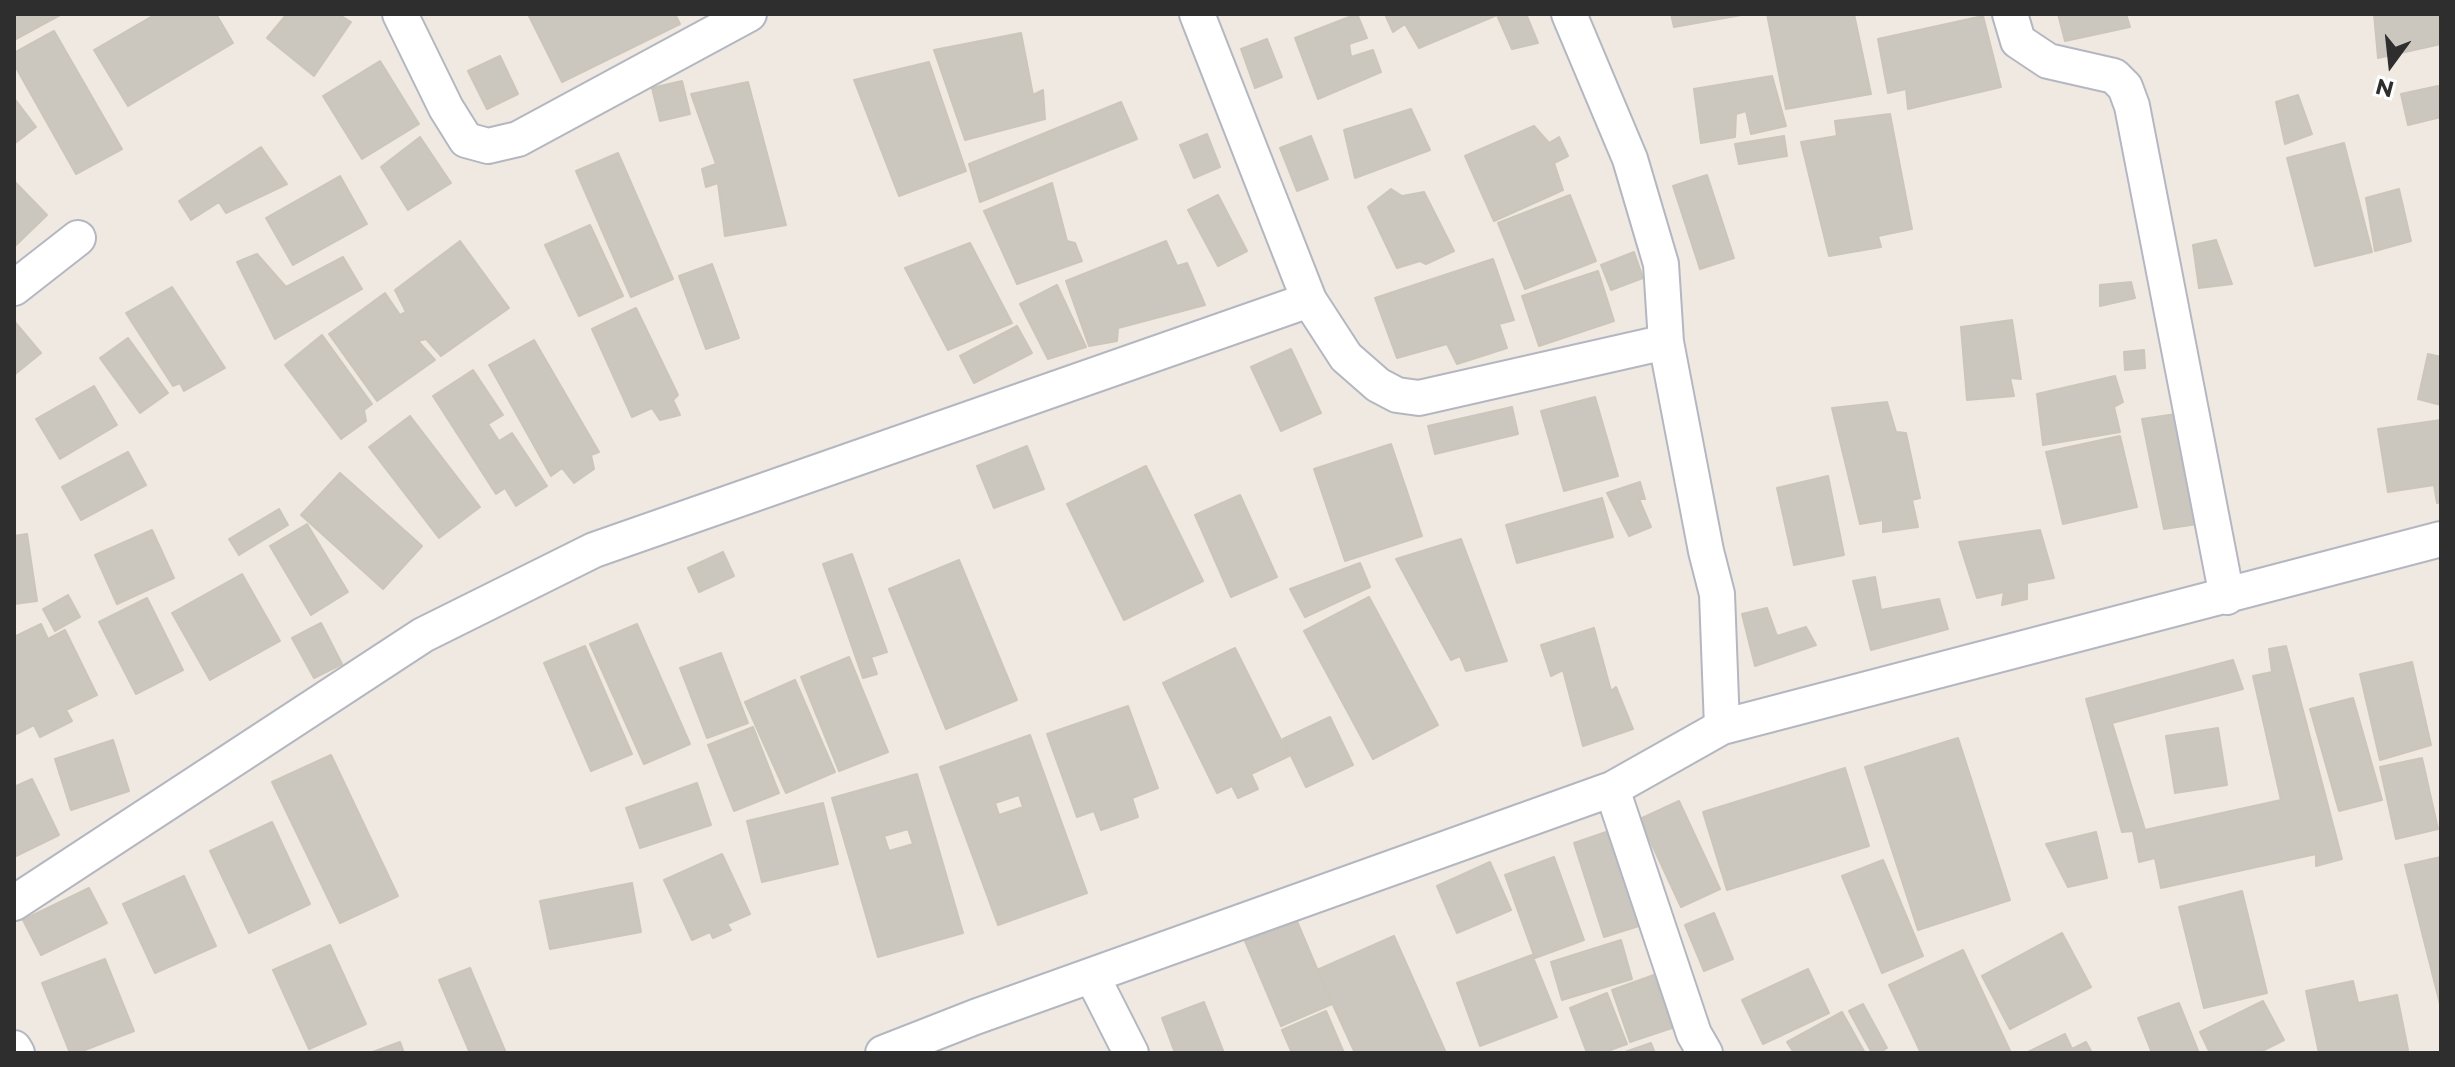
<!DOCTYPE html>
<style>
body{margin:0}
#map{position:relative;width:2455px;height:1067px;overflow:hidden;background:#efe9e1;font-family:Montserrat,sans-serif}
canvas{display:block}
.frame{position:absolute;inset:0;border:16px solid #2e2e2e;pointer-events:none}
.north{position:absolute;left:2351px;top:24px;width:80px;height:80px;-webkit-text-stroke:6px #fff;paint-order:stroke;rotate:195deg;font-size:22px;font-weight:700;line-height:32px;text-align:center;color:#2e2e2e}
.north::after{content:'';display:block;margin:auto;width:28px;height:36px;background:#2e2e2e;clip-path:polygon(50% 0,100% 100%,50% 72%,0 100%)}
</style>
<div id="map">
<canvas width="2455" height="1067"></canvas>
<div class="frame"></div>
<div class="north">N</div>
</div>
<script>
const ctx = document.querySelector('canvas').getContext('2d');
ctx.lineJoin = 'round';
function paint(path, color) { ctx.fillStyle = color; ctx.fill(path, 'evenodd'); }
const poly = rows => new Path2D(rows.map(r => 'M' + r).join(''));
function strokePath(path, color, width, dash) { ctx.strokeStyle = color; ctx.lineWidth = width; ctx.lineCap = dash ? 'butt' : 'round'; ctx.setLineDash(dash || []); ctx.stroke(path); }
const building = poly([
 [14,14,62,14,14,40,14,14],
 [156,14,216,14,233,43,128,106,94,50,156,14],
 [287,14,338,14,351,22,314,76,267,38,287,14],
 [528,14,675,14,680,24,562,82,528,14],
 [1357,14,1367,38,1349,44,1351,57,1373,50,1381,72,1318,99,1295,38,1357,14],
 [1385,14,1526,14,1538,43,1512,49,1497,15,1419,48,1405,24,1393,32,1385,14],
 [1671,14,1747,14,1674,27,1671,14],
 [1767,14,1854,14,1871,94,1786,109,1767,14],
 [2058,14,2126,14,2130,27,2065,41,2058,14],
 [2374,14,2438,14,2441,44,2378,58,2374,14],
 [1983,16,2001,87,1908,109,1906,89,1888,93,1878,39,1983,16],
 [54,31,122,149,76,174,14,64,14,53,54,31],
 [1021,33,1033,95,1043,90,1045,119,965,140,934,50,1021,33],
 [1267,39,1282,77,1255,88,1241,49,1267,39],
 [500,56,518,94,487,109,468,71,500,56],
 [380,61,419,124,362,159,323,96,380,61],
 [929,62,966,171,899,196,854,80,929,62],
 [1772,76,1786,126,1751,134,1746,111,1736,114,1735,137,1701,143,1694,89,1772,76],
 [682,81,690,114,660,121,652,88,682,81],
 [748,82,786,225,725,236,718,183,706,187,702,169,716,164,691,94,748,82],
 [2438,86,2441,117,2408,125,2401,94,2438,86],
 [2298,95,2312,134,2285,144,2276,102,2298,95],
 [14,98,36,127,14,144,14,98],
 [1121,102,1137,139,980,202,969,164,1121,102],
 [1411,109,1430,150,1355,178,1344,130,1411,109],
 [1890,114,1912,229,1878,236,1881,247,1829,256,1801,142,1837,136,1835,121,1890,114],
 [1534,126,1549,143,1559,137,1568,156,1554,163,1563,190,1494,221,1465,156,1534,126],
 [1207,134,1220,167,1194,178,1180,145,1207,134],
 [1311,136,1328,179,1297,191,1280,148,1311,136],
 [1784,136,1787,156,1739,164,1735,144,1784,136],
 [420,137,451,183,408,210,381,167,420,137],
 [2344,143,2372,252,2315,266,2287,158,2344,143],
 [261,147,287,184,226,213,219,202,191,220,179,201,261,147],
 [618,153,673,279,631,297,576,171,618,153],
 [1707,175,1734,258,1700,269,1673,186,1707,175],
 [340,176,367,224,293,265,266,218,340,176],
 [14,181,47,215,14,247,14,181],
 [1052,183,1067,241,1075,243,1082,261,1017,284,984,211,1052,183],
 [1391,189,1402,196,1424,192,1454,251,1426,264,1420,261,1397,268,1368,207,1391,189],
 [2399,189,2411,241,2375,251,2366,198,2399,189],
 [1218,195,1247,251,1218,266,1188,210,1218,195],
 [1570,195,1596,261,1525,289,1498,223,1570,195],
 [590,225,623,296,579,316,545,245,590,225],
 [2216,240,2232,284,2199,288,2193,245,2216,240],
 [460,241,509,308,441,356,426,339,418,341,435,360,377,401,329,334,385,293,400,315,406,312,395,290,460,241],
 [1166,241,1177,266,1187,263,1205,305,1118,328,1117,341,1089,346,1066,281,1166,241],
 [970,243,1012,323,948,350,905,268,970,243],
 [1634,252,1643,278,1611,290,1601,265,1634,252],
 [257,254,286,287,343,257,362,289,275,339,237,262,257,254],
 [1493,259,1514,320,1499,324,1507,348,1457,364,1447,344,1397,358,1375,298,1493,259],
 [712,264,739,338,706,349,679,276,712,264],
 [1598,271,1614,321,1539,346,1522,296,1598,271],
 [2131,282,2135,298,2100,306,2100,285,2131,282],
 [1057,285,1086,347,1048,359,1020,304,1057,285],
 [172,287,225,368,184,391,180,383,173,386,126,313,172,287],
 [636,308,678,395,673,400,680,415,660,420,652,408,632,417,592,329,636,308],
 [2012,320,2021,379,2010,378,2014,396,1967,400,1961,327,2012,320],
 [14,321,41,353,14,375,14,321],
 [1017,326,1032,353,974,383,960,356,1017,326],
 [322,335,372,404,364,410,366,421,341,439,285,365,322,335],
 [128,338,168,393,140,413,100,358,128,338],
 [534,340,599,452,591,455,594,469,574,483,562,468,551,476,489,365,534,340],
 [1291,349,1321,413,1281,431,1251,367,1291,349],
 [2144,350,2145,368,2125,370,2124,352,2144,350],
 [2428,354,2441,357,2441,405,2418,399,2428,354],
 [473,370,503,415,488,424,499,441,512,433,547,486,516,506,505,488,496,494,433,396,473,370],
 [2115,376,2123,402,2114,407,2120,432,2043,445,2037,394,2115,376],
 [94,386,117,425,60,459,36,419,94,386],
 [1595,397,1618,476,1564,491,1541,411,1595,397],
 [1887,402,1896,432,1906,433,1920,498,1912,500,1918,527,1883,532,1883,520,1860,524,1832,408,1887,402],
 [1512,407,1518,434,1435,454,1428,426,1512,407],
 [2176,414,2176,423,2185,421,2204,523,2164,529,2142,419,2176,414],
 [410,416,480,507,439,538,369,447,410,416],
 [2441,420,2441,502,2437,503,2434,485,2388,492,2378,429,2441,420],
 [2120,436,2137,507,2063,524,2046,452,2120,436],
 [1391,444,1422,536,1345,561,1314,469,1391,444],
 [1027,446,1044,489,994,508,977,466,1027,446],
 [128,452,146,485,81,520,62,487,128,452],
 [1146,466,1203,581,1124,620,1067,504,1146,466],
 [340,473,422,546,383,589,301,515,340,473],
 [1828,476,1844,555,1794,565,1777,488,1828,476],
 [1640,482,1645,499,1639,499,1651,527,1629,536,1607,493,1640,482],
 [1240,495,1277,577,1231,597,1195,515,1240,495],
 [1602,498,1613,537,1517,563,1506,525,1602,498],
 [279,509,288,525,239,555,229,539,279,509],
 [307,524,348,592,311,615,270,546,307,524],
 [152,530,174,578,117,604,95,555,152,530],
 [2040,530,2054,578,2027,583,2027,599,2002,605,2004,592,1977,598,1959,542,2040,530],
 [27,534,37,601,14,604,14,536,27,534],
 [1461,539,1507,661,1466,671,1460,656,1451,660,1396,559,1461,539],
 [723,552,734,576,699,592,688,568,723,552],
 [852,554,887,652,871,657,877,674,863,678,823,564,852,554],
 [959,560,1017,700,946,729,889,589,959,560],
 [1360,563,1370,587,1305,617,1290,589,1360,563],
 [242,574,280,641,210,680,172,613,242,574],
 [1875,577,1881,610,1939,599,1948,629,1871,650,1853,581,1875,577],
 [68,595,80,617,55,631,43,609,68,595],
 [1369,597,1438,725,1373,759,1304,631,1369,597],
 [147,598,183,670,136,694,99,622,147,598],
 [1767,608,1777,636,1806,627,1816,645,1755,666,1742,614,1767,608],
 [321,623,342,664,314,678,292,638,321,623],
 [41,624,48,639,65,630,97,695,66,710,72,721,40,737,34,725,14,735,14,637,41,624],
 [637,624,690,744,644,764,590,644,637,624],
 [1594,628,1611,691,1616,687,1633,729,1583,746,1563,670,1551,676,1541,645,1594,628],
 [585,646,632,754,591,771,544,663,585,646],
 [2286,646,2342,859,2316,866,2316,854,2161,888,2155,858,2139,862,2133,831,2122,832,2086,699,2233,660,2243,689,2112,723,2145,830,2281,800,2253,676,2272,672,2269,649,2286,646],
 [1235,648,1289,756,1251,774,1258,789,1238,798,1232,786,1217,793,1163,683,1235,648],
 [721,653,748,723,707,738,680,668,721,653],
 [849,657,888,752,839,771,801,677,849,657],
 [2412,662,2431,745,2380,760,2360,674,2412,662],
 [795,680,835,772,786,793,745,702,795,680],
 [2353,698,2382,800,2339,811,2310,709,2353,698],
 [1128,706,1158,788,1132,798,1138,817,1101,830,1094,811,1077,817,1047,734,1128,706],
 [1330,717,1353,765,1306,787,1283,739,1330,717],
 [753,727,779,793,734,811,708,745,753,727],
 [2218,728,2227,785,2175,793,2166,736,2218,728],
 [1030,735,1087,893,998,925,940,767,1030,735],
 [1019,795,1023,807,999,815,995,803,1019,795],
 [1958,738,2010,900,1918,930,1865,767,1958,738],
 [113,740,129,791,71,810,55,759,113,740],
 [331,755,398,896,340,923,272,782,331,755],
 [2422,758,2438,829,2396,839,2380,767,2422,758],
 [1845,768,1869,846,1727,890,1703,812,1845,768],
 [917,774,963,933,878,957,832,798,917,774],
 [908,829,913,844,889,851,884,836,908,829],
 [32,779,59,835,14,857,14,787,32,779],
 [697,783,711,825,640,848,626,808,697,783],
 [1679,801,1720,889,1681,907,1640,819,1679,801],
 [823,803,838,864,762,882,747,821,823,803],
 [272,822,310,904,249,933,210,851,272,822],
 [1612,830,1642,925,1604,937,1574,843,1612,830],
 [2096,832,2107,878,2068,887,2046,844,2096,832],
 [722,854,750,914,727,924,731,930,713,938,710,932,692,940,664,880,722,854],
 [1554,857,1584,940,1535,958,1505,875,1554,857],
 [2441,857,2441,1008,2405,865,2441,857],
 [1883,860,1923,956,1882,973,1842,876,1883,860],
 [1490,862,1511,910,1457,933,1437,886,1490,862],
 [184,876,216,946,155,973,123,904,184,876],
 [632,883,641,932,550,949,540,901,632,883],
 [89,888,107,923,41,955,23,920,89,888],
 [2242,891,2267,993,2204,1008,2179,907,2242,891],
 [1714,913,1733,959,1704,971,1685,925,1714,913],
 [1296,919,1332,1004,1281,1026,1245,941,1296,919],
 [2062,933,2091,987,2010,1029,1982,976,2062,933],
 [1394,936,1446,1053,1355,1053,1317,970,1394,936],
 [1621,940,1632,979,1562,1000,1551,962,1621,940],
 [330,945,366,1024,309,1049,273,970,330,945],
 [1963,950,2011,1053,1921,1053,1889,985,1963,950],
 [1532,955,1557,1017,1480,1046,1457,983,1532,955],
 [105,959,134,1031,77,1053,70,1053,42,983,105,959],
 [470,968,506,1053,470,1053,439,980,470,968],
 [1808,969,1829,1013,1763,1044,1742,1000,1808,969],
 [1654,975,1672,1028,1630,1042,1612,990,1654,975],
 [2353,981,2358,1003,2397,995,2408,1050,2394,1053,2319,1053,2306,991,2353,981],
 [1607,993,1627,1044,1602,1053,1587,1053,1570,1008,1607,993],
 [2263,1001,2284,1040,2258,1053,2210,1053,2200,1032,2263,1001],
 [1204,1002,1224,1053,1175,1053,1162,1018,1204,1002],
 [2179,1003,2199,1053,2152,1053,2138,1018,2179,1003],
 [1863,1004,1887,1048,1879,1053,1872,1053,1849,1011,1863,1004],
 [1326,1011,1344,1053,1292,1053,1282,1030,1326,1011],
 [1842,1012,1865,1053,1794,1053,1787,1042,1842,1012],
 [2065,1034,2072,1049,2086,1042,2092,1053,2026,1053,2065,1034],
 [400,1042,404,1053,370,1053,400,1042],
 [1651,1043,1655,1053,1622,1053,1651,1043]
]);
const street = poly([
 [400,14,446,108,466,140,488,146,518,139,749,14],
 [1197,14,1309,300,1346,357,1378,385,1397,395,1419,398,1666,342],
 [1569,14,1630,159,1661,264,1666,342,1706,551,1717,594,1722,727],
 [2010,14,2018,41,2048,61,2114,76,2125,87,2132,106,2227,597],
 [14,288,78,238],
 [1612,789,1694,1034,1705,1053],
 [14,903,423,635,594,550,1309,300],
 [1092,976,1131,1053],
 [14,1048,17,1053],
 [883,1053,975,1017,1612,789,1722,727,2441,539]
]);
paint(building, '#cbc7bf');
strokePath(building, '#cbc5ba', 2);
strokePath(street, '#b4b7c1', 38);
strokePath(street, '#fff', 34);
</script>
